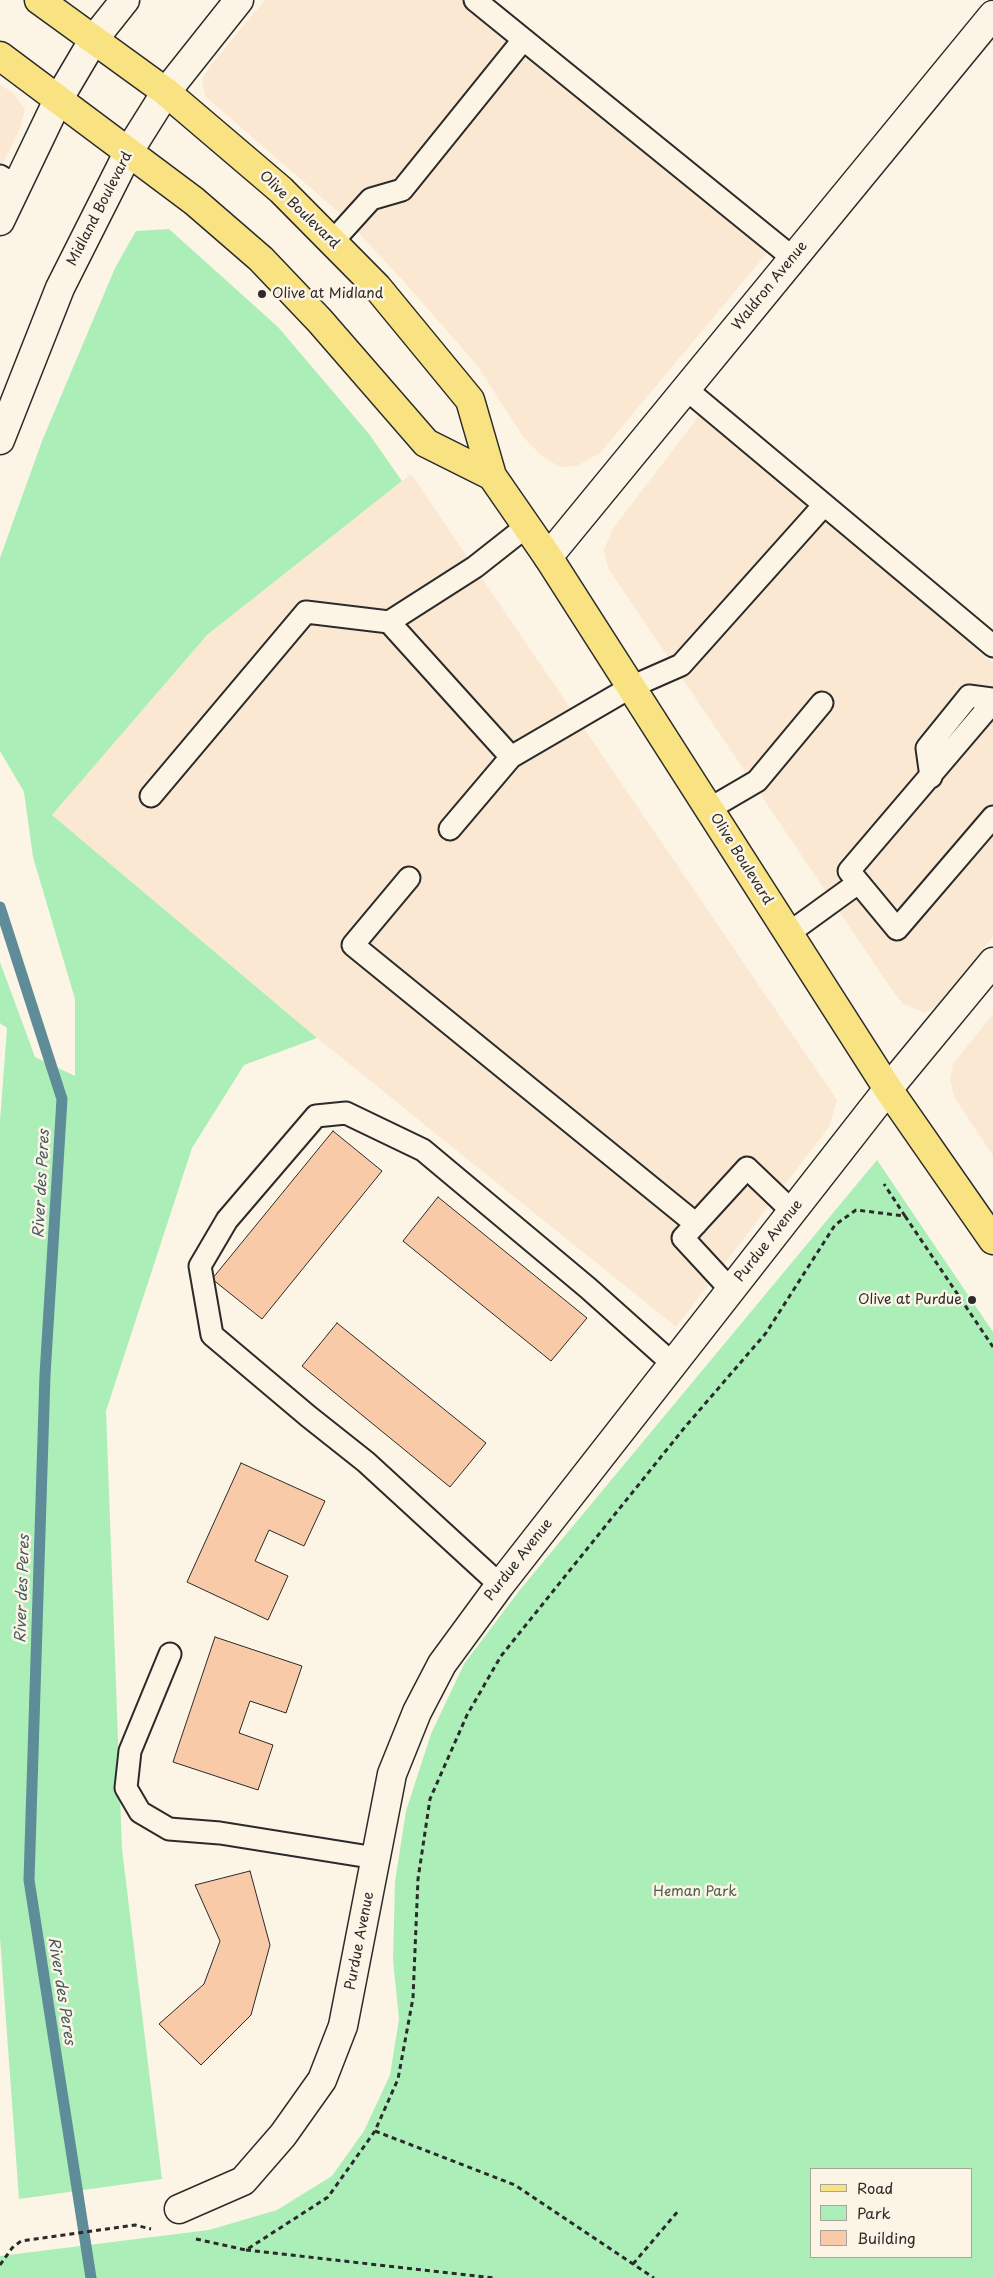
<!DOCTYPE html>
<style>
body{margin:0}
#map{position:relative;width:993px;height:2278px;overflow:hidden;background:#fcf5e5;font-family:"Playpen Sans",sans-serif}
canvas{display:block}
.legend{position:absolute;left:810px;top:2168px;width:162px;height:90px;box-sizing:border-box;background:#fcf5e5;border:1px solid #a8a49b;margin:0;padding:6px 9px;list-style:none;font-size:15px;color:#2b2b2b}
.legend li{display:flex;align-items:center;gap:10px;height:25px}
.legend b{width:25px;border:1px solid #a8a49b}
</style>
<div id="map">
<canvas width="993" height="2278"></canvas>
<ul class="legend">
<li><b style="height:6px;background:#f8e281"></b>Road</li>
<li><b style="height:14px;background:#abeeb8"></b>Park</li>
<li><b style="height:14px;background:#f8caa7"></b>Building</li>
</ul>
</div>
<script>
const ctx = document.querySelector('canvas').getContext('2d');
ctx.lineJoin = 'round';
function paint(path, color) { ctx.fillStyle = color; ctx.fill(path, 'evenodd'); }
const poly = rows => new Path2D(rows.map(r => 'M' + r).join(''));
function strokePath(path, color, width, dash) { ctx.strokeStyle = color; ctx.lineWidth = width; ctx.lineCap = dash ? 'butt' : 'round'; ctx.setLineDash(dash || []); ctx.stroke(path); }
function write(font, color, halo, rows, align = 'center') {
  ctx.font = font + ' "Playpen Sans",sans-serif'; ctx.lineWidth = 5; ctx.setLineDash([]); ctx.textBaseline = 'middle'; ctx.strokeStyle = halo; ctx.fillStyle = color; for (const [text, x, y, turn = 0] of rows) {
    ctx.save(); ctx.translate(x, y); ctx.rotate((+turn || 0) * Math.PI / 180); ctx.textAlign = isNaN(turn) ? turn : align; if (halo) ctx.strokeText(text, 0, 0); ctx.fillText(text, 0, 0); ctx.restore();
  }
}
const built = poly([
 [265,0,462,0,768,252,600,453,577,466,560,467,543,457,524,438,476,364,406,284,343,216,205,96,202,79,210,66],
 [0,84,14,94,25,109,20,129,0,169],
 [701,413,993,663,993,937,937,1006,925,1013,903,1004,890,987,608,568,604,550,612,530],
 [411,474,837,1100,829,1127,676,1327,317,1038,52,815,207,635],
 [993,1014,993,1156,954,1097,950,1079,953,1064]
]);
const green = poly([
 [169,229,278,327,369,434,402,481,207,635,52,815,317,1038,244,1065,192,1148,106,1411,122,1849,162,2179,19,2199,0,1938,0,1121,7,1028,0,1023,0,962,35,1057,75,1076,75,999,33,857,24,792,0,751,0,558,42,441,115,268,136,231],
 [877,1160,993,1332,993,2278,0,2278,0,2256,209,2230,277,2210,332,2176,364,2131,390,2075,399,2019,393,1960,395,1882,406,1811,431,1734,464,1664,519,1591],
 [812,2169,972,2169,972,2257,812,2257]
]);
const stream = poly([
 [0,907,62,1099,45,1375,29,1880,91,2278]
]);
const building = poly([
 [333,1131,382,1171,262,1319,212,1279,333,1131],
 [438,1197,587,1318,551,1361,403,1241,438,1197],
 [337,1323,486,1443,450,1487,302,1366,337,1323],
 [241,1463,325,1501,304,1546,269,1530,255,1561,288,1576,268,1620,187,1582,241,1463],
 [215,1637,302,1666,286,1713,250,1701,239,1733,273,1745,258,1790,173,1762,215,1637],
 [250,1871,270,1945,251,2015,201,2065,159,2024,204,1984,220,1941,195,1885,250,1871]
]);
const path = poly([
 [905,1216,993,1347],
 [375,2131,515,2185,654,2278],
 [196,2239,246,2250,328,2197,375,2131,398,2079,413,1998,418,1879,430,1799,467,1715,501,1656,685,1427,766,1333,835,1225,856,1210,905,1216,884,1184],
 [246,2250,494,2278],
 [633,2264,679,2210],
 [0,2265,12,2248,21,2241,135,2225,151,2229]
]);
const lane = poly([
 [475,0,793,258],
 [0,176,17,186],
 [333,241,371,199,402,190,523,40],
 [686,389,993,646],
 [993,702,849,871,897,929,993,817],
 [511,757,389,622,475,567,527,526],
 [931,777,927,748,969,696,993,699],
 [151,796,306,612,389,622],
 [709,809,757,781,822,703],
 [450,829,511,757,631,687,681,665,824,505],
 [409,878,353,945,696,1224],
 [789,933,858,883],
 [731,1290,683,1238,747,1168,792,1211],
 [500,1585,366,1462,308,1416,212,1335,200,1266,227,1220,316,1116,346,1113,423,1150,588,1288,673,1364],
 [170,1654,130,1751,126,1788,140,1812,169,1829,220,1833,376,1858]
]);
const street = poly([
 [548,557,993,15],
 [179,2209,243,2181,283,2135,322,2080,343,2026,392,1774,417,1712,442,1664,500,1585,888,1089,993,962]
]);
const secondary = poly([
 [0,221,58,100,94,39,125,0],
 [0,440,60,288,129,151,166,92,239,0]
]);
const primary = poly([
 [39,0,166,92,281,190,377,287,470,400,492,476,548,557,888,1089,993,1240],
 [0,56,194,201,261,259,320,321,426,443,492,476]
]);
const markers = [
 [262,294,5,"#2b2b2b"],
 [972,1300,5,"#2b2b2b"]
];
const streetNames = [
 ["Midland Boulevard",100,209,-63],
 ["Olive Boulevard",299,210,44],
 ["Waldron Avenue",770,286,-51],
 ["Olive Boulevard",741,859,58],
 ["Purdue Avenue",769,1241,-52],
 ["Purdue Avenue",519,1560,-52],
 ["Purdue Avenue",360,1941,-79]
];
const poiNames = [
 ["Olive at Midland",272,294],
 ["Olive at Purdue",962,1300,"right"]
];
const parkNames = [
 ["Heman Park",695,1892]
];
const waterNames = [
 ["River des Peres",42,1184,-87],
 ["River des Peres",23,1589,-88],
 ["River des Peres",61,1991,81]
];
paint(built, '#fbe8d2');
paint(green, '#abeeb8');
strokePath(stream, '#5e8c98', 11);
paint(building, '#f8caa7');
strokePath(building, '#2b2b2b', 1);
strokePath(lane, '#2b2b2b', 25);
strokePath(street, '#2b2b2b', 31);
strokePath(secondary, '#2b2b2b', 31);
strokePath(primary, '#2b2b2b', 31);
strokePath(path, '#2b2b2b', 3, [5, 4]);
strokePath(lane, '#fcf5e5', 21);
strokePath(street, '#fcf5e5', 28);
strokePath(secondary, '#fcf5e5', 28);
strokePath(primary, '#f8e281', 28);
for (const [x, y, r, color] of markers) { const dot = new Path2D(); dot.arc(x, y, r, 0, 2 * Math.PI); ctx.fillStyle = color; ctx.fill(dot); strokePath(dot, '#fcf5e5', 2); }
write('14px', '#2b2b2b', '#fcf5e5', streetNames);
write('14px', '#2b2b2b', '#fcf5e5', poiNames, 'left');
write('14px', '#4b5c4e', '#fcf5e5', parkNames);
write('italic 15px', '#445b61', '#fcf5e5', waterNames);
</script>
